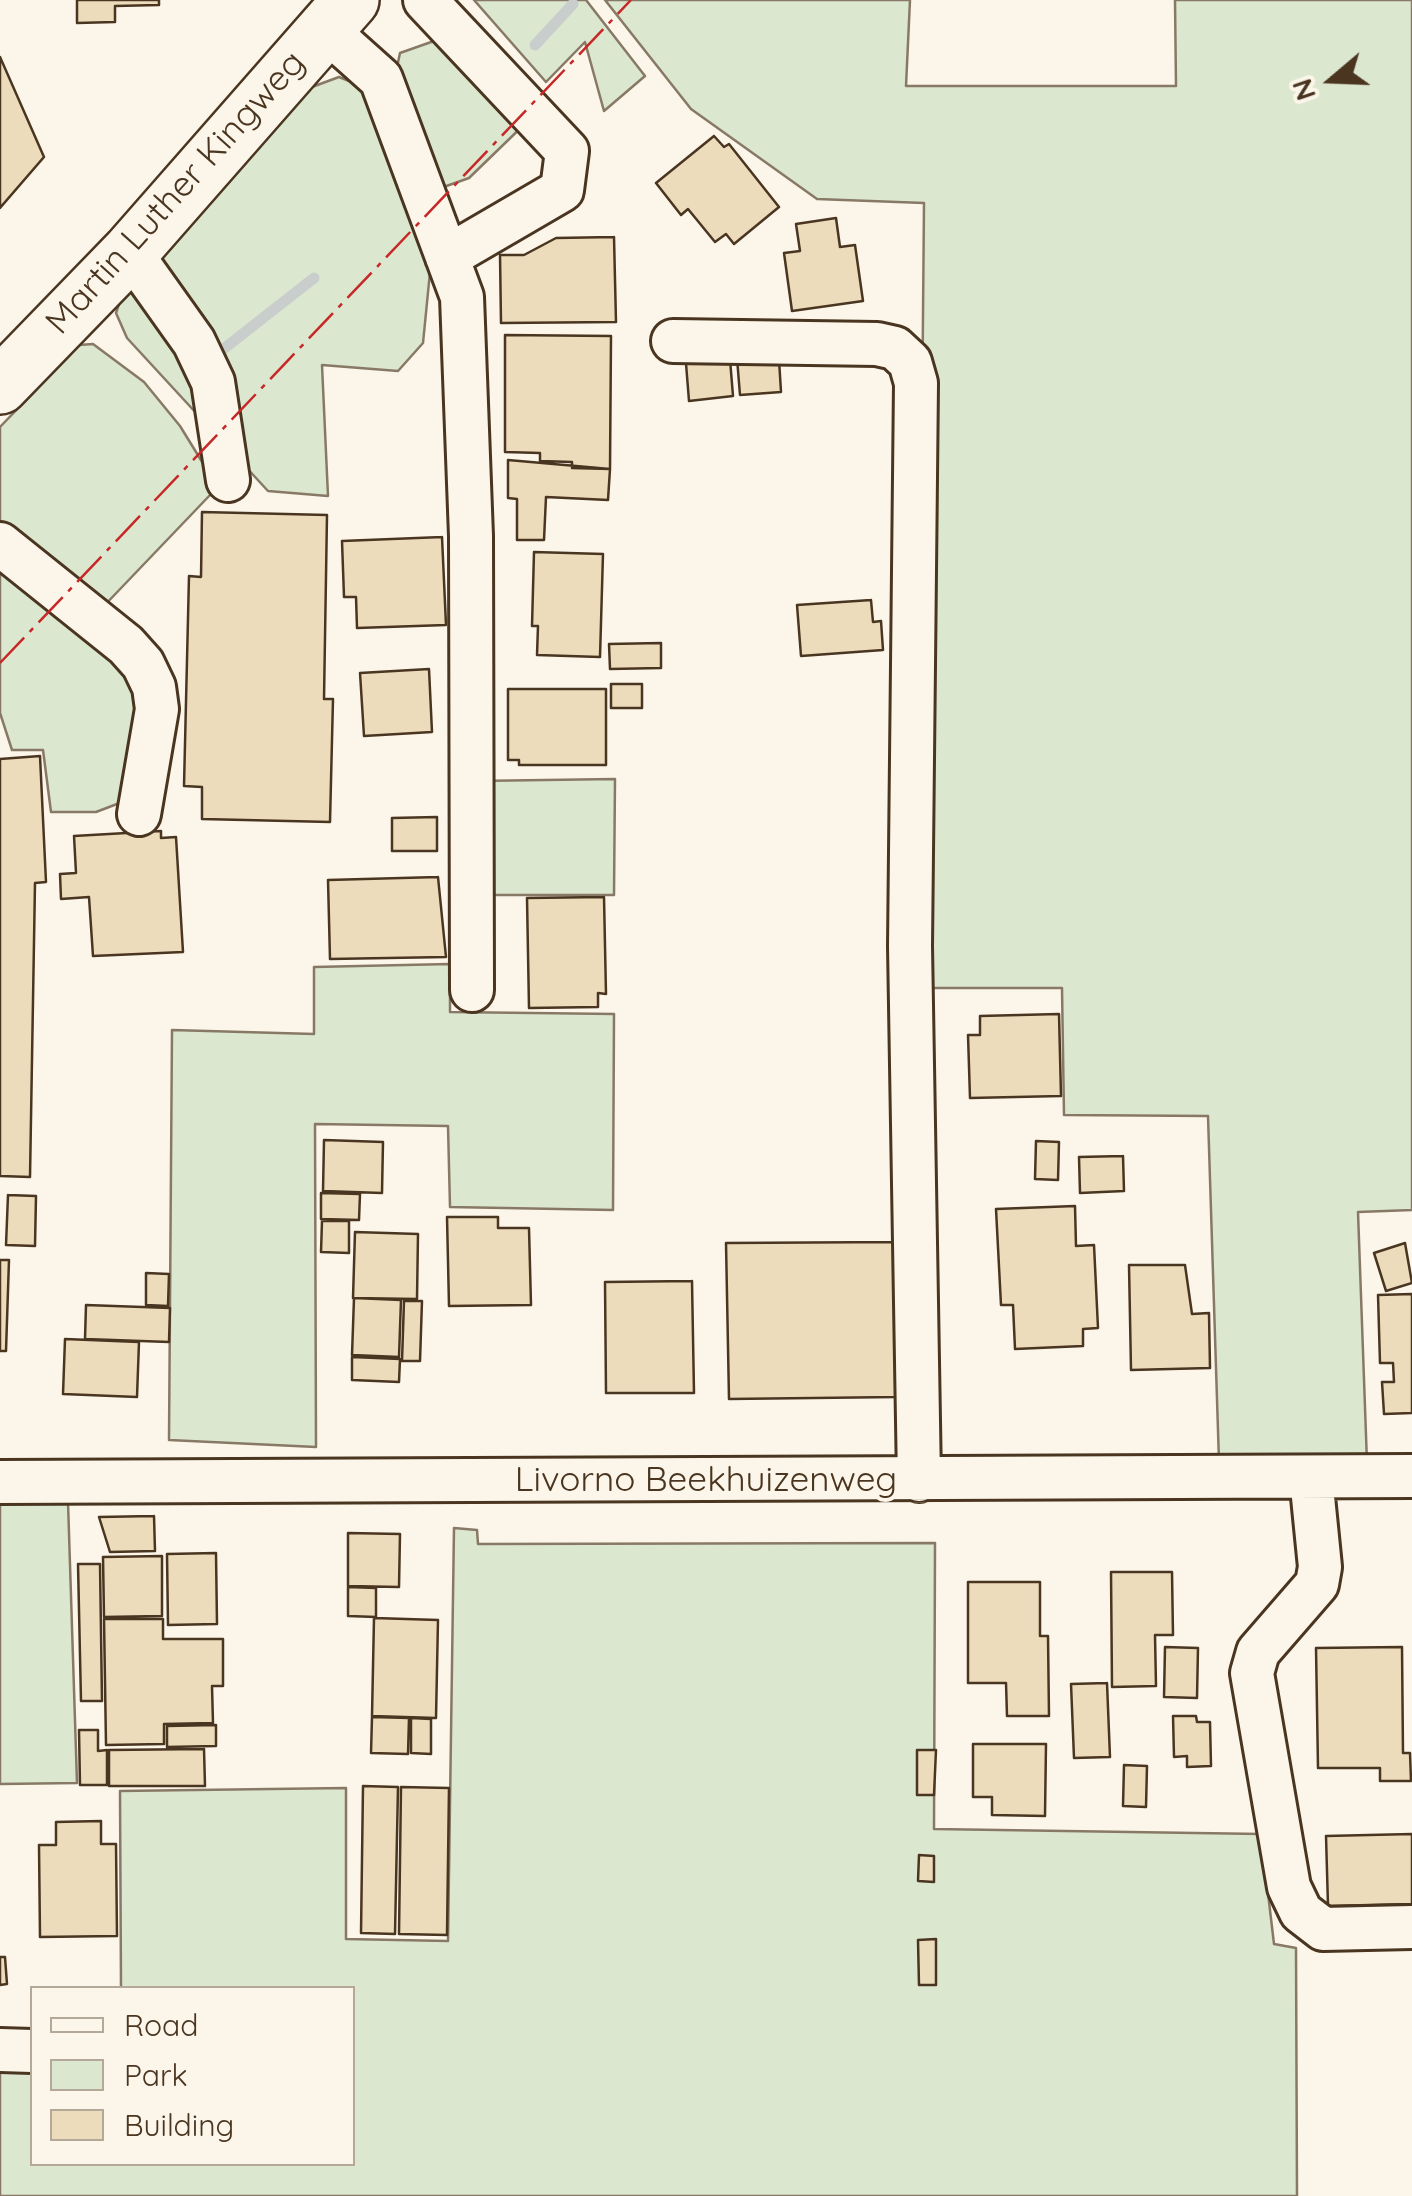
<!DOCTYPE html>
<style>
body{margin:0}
#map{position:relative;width:1412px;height:2196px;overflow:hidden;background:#fbf6e9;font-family:Quicksand,sans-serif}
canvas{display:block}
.legend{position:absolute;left:30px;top:1986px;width:325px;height:180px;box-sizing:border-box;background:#fbf6e9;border:2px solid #b4a999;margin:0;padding:12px 18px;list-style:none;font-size:30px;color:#4a3520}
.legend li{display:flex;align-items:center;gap:20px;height:50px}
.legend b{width:50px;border:2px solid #b4a999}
.north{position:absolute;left:1282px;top:30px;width:100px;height:100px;-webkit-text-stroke:8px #fbf6e9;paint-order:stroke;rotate:251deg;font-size:28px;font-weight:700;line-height:40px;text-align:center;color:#4a3520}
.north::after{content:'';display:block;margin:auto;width:35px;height:45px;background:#4a3520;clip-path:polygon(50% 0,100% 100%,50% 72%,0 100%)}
</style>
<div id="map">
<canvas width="1412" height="2196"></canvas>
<ul class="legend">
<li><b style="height:12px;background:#fbf6e9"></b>Road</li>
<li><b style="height:28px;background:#dce7d0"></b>Park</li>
<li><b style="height:28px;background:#ecdcbc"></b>Building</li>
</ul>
<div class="north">N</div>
</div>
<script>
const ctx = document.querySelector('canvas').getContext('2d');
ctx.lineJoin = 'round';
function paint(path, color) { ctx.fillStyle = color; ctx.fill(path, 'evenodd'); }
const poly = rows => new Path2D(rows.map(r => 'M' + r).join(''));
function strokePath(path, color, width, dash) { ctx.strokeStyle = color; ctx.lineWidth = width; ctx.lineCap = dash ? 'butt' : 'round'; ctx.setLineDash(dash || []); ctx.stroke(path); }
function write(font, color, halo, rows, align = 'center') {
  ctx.font = font + ' Quicksand,sans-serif'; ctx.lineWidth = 8; ctx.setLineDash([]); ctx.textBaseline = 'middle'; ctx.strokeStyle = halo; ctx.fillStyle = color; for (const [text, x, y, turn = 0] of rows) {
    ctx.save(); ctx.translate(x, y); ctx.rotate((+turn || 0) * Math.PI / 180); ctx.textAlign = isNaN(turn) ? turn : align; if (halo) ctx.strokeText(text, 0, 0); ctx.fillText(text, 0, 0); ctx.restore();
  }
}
const green = poly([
 [474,0,586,0,645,76,604,111,585,42,546,82,474,0],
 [605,0,910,0,906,86,1176,86,1175,0,1412,0,1412,1210,1358,1212,1367,1463,1219,1462,1208,1116,1064,1115,1062,988,917,988,924,203,817,199,691,109,605,0],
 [451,35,534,115,469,178,438,189,394,81,400,53,451,35],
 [339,77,369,89,432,252,423,343,398,371,322,365,328,496,268,491,127,338,116,313,123,292,312,87,339,77],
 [93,344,144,382,180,426,204,465,211,494,101,609,0,532,0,427,79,345,93,344],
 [0,553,143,680,131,792,117,804,96,812,51,812,43,750,12,750,0,713,0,553],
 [615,779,614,895,490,895,475,781,615,779],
 [450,964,450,1012,614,1014,613,1210,450,1207,448,1126,315,1124,316,1447,169,1440,172,1030,314,1034,314,967,450,964],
 [68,1502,77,1783,0,1784,0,1503,68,1502],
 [454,1528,477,1530,478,1544,935,1543,934,1829,1261,1834,1274,1944,1296,1948,1297,2196,0,2196,0,2068,32,2068,32,2164,352,2164,352,1988,121,1988,120,1791,346,1788,346,1939,448,1941,454,1528]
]);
const stream = poly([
 [535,45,573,4],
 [212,358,314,278]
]);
const building = poly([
 [77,0,159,0,159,5,115,6,115,22,77,23,77,0],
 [0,57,44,157,0,208,0,57],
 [714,136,724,147,729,144,779,207,734,244,726,234,715,242,688,209,681,215,656,183,714,136],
 [836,218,840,247,855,245,863,301,792,311,784,253,800,251,796,224,836,218],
 [614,237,616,322,501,323,500,255,524,255,556,238,614,237],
 [505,335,611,336,610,469,572,468,572,462,540,461,540,453,505,452,505,335],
 [778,343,781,392,740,395,736,346,778,343],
 [729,347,733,396,689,401,685,351,729,347],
 [508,460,610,469,608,500,546,497,544,540,517,540,517,499,508,498,508,460],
 [202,512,327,515,324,699,333,699,330,822,202,819,202,787,184,786,189,576,201,577,202,512],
 [442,537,446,625,357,628,356,597,344,597,342,541,442,537],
 [534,552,603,554,600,657,537,655,538,626,532,626,534,552],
 [871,600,873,622,881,621,883,650,801,656,797,605,871,600],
 [661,643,661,668,610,669,609,644,661,643],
 [429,669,432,732,364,736,360,673,429,669],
 [611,684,642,684,642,708,611,708,611,684],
 [508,689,606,689,606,765,519,765,519,760,508,760,508,689],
 [40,756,46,882,35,883,30,1177,0,1176,0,759,40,756],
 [437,817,437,851,392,851,392,818,437,817],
 [161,831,161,838,176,837,183,952,93,956,89,897,61,899,60,874,76,873,74,836,161,831],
 [438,877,446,957,330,959,328,880,438,877],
 [604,897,606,994,598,993,598,1007,529,1008,527,898,604,897],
 [1059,1014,1061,1096,970,1098,968,1035,980,1035,980,1016,1059,1014],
 [324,1140,383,1142,382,1193,323,1191,324,1140],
 [1036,1141,1059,1142,1058,1180,1035,1179,1036,1141],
 [1123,1156,1124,1191,1080,1193,1079,1157,1123,1156],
 [321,1193,360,1194,359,1220,321,1219,321,1193],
 [8,1195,36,1196,35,1246,6,1245,8,1195],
 [1075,1206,1076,1246,1094,1245,1098,1328,1083,1329,1083,1346,1015,1349,1013,1305,1001,1305,996,1209,1075,1206],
 [447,1217,498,1217,498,1228,529,1228,531,1305,449,1306,447,1217],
 [322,1221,349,1221,349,1253,321,1252,322,1221],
 [355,1232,418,1234,417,1299,353,1298,355,1232],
 [895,1242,897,1397,729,1399,726,1243,895,1242],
 [1405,1243,1412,1283,1386,1291,1374,1253,1405,1243],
 [0,1260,9,1260,6,1351,0,1351,0,1260],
 [1129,1265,1185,1265,1192,1314,1209,1313,1210,1368,1131,1370,1129,1265],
 [146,1273,169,1274,168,1306,146,1305,146,1273],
 [692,1281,694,1393,606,1393,605,1282,692,1281],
 [1412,1294,1412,1413,1384,1414,1382,1382,1394,1382,1393,1363,1380,1363,1378,1295,1412,1294],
 [354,1298,401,1300,399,1357,352,1355,354,1298],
 [404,1301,422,1301,420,1361,402,1361,404,1301],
 [86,1305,170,1308,169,1342,85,1339,86,1305],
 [65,1339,139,1342,137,1397,63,1394,65,1339],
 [352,1357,400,1359,399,1382,352,1380,352,1357],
 [154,1516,155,1551,110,1552,99,1517,154,1516],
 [348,1533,400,1534,399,1587,348,1586,348,1533],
 [216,1553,217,1624,168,1625,167,1554,216,1553],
 [162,1556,162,1616,104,1617,103,1557,162,1556],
 [78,1564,100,1564,102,1701,81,1701,78,1564],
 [1111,1572,1172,1572,1173,1635,1155,1635,1156,1686,1112,1687,1111,1572],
 [968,1582,1040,1582,1040,1636,1048,1636,1049,1716,1007,1716,1006,1683,968,1683,968,1582],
 [348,1587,376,1588,376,1617,348,1616,348,1587],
 [374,1618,438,1620,436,1718,372,1716,374,1618],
 [104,1619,163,1619,163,1639,223,1639,223,1686,212,1686,213,1723,164,1724,164,1744,106,1745,104,1619],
 [1165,1647,1198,1648,1197,1698,1164,1697,1165,1647],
 [1402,1647,1403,1753,1410,1753,1411,1781,1380,1781,1380,1768,1318,1768,1316,1648,1402,1647],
 [1107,1683,1110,1757,1074,1758,1071,1684,1107,1683],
 [1173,1716,1196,1716,1197,1722,1210,1722,1211,1766,1187,1767,1187,1756,1174,1757,1173,1716],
 [372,1717,409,1718,408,1754,371,1753,372,1717],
 [411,1718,431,1719,431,1754,411,1753,411,1718],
 [216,1725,216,1746,167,1747,167,1726,216,1725],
 [79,1730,98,1730,98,1751,107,1750,107,1785,80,1785,79,1730],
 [973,1744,1046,1744,1045,1816,992,1815,992,1797,973,1797,973,1744],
 [204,1749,205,1786,109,1786,109,1750,204,1749],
 [917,1750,936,1750,934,1795,917,1795,917,1750],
 [1124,1765,1147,1766,1146,1807,1123,1806,1124,1765],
 [363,1786,398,1787,395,1934,361,1933,363,1786],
 [401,1787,449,1788,447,1935,399,1934,401,1787],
 [101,1821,101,1844,116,1844,117,1936,40,1937,39,1845,56,1845,56,1822,101,1821],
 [1412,1834,1412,1904,1328,1906,1326,1836,1412,1834],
 [919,1855,934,1856,934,1882,918,1881,919,1855],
 [936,1939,936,1985,919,1985,918,1940,936,1939],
 [0,1957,5,1957,7,1984,0,1985,0,1957]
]);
const minor = poly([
 [425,0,567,151,562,190,447,257],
 [324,28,381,79,462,297,471,536,472,990],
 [130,252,194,342,213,382,228,480],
 [673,341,877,344,895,348,910,362,916,383,910,946,919,1480],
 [0,544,126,645,143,664,154,687,157,709,139,814],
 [1311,1477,1320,1567,1317,1584,1258,1652,1252,1673,1289,1887,1301,1912,1323,1929,1412,1927],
 [0,1482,1412,1476],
 [0,2050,32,2051]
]);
const major = poly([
 [0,386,130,252,351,0]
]);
const power = poly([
 [0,663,631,0]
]);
const streetNames = [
 ["Martin Luther Kingweg",176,193,-48],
 ["Livorno Beekhuizenweg",706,1480]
];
paint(green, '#dce7d0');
strokePath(green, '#887966', 2.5);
strokePath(stream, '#c9cecd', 11);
paint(building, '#ecdcbc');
strokePath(building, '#4a3520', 2.5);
strokePath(minor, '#4a3520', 48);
strokePath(major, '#4a3520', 60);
strokePath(minor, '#fbf6e9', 42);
strokePath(major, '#fbf6e9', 55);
strokePath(power, '#c62828', 2.5, [35, 8, 5, 8]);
write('35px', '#4a3520', '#fbf6e9', streetNames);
</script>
